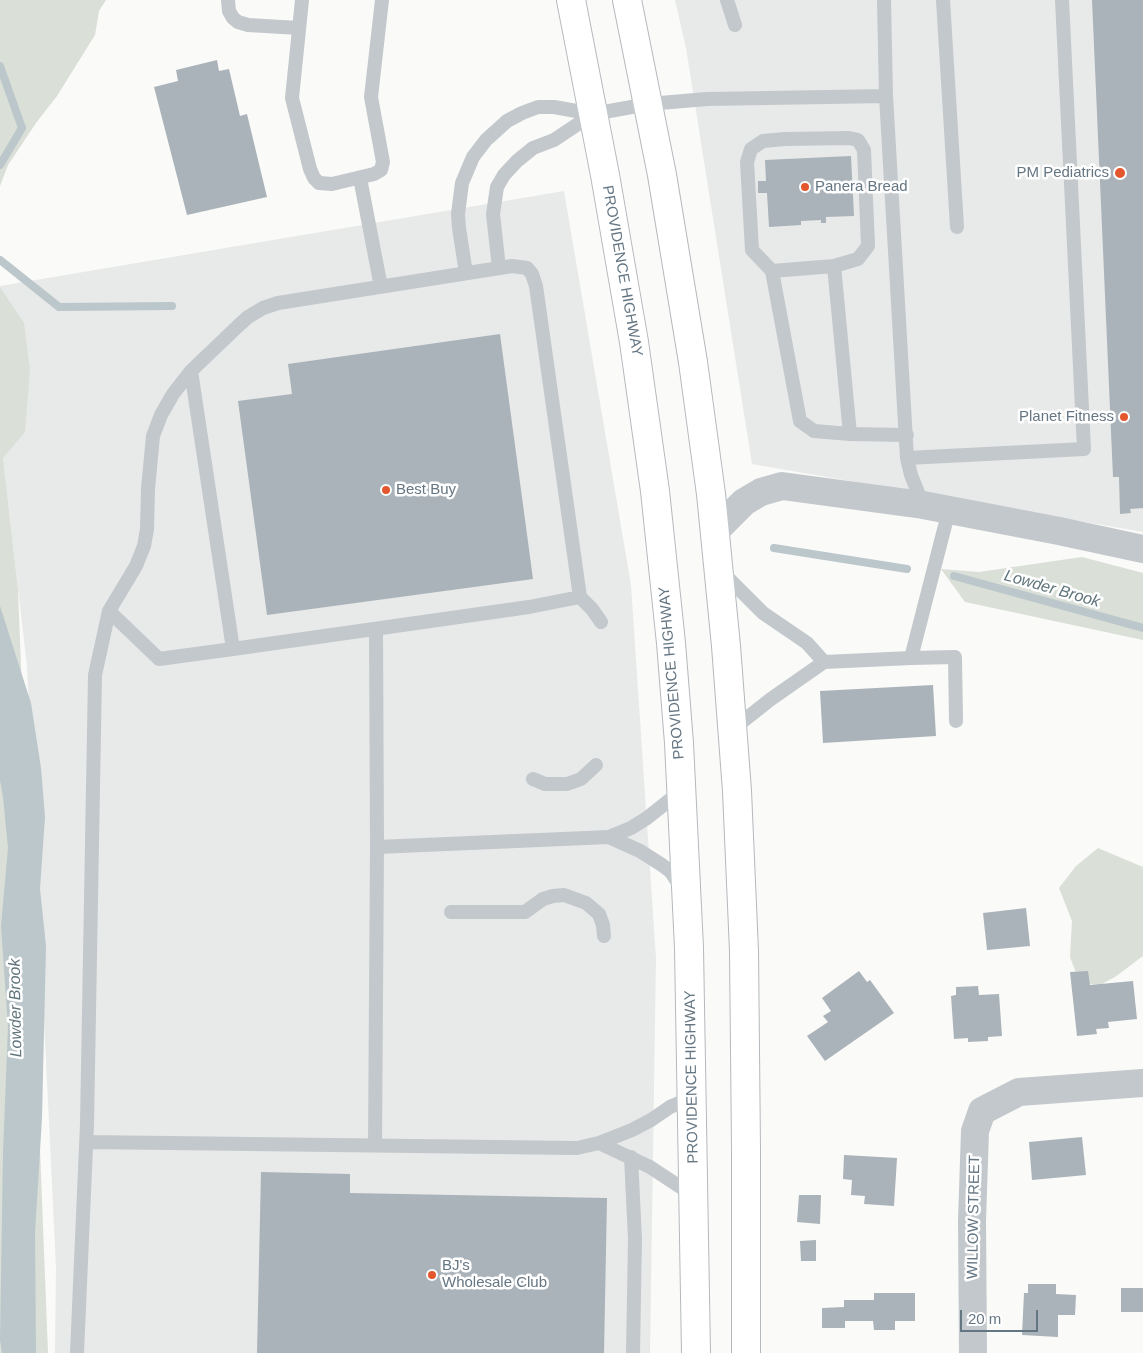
<!DOCTYPE html>
<style>
body{margin:0}
#map{position:relative;width:1143px;height:1353px;overflow:hidden;background:#fafaf8;font-family:Helvetica,sans-serif}
canvas{display:block}
.scale{position:absolute;left:960px;top:1310px;width:78px;height:22px;box-sizing:border-box;border:2px solid #657683;border-top:0;padding-left:6px;font-size:15px;line-height:18px;white-space:nowrap;color:#657683;-webkit-text-stroke:4px #fff;paint-order:stroke}
</style>
<div id="map">
<canvas width="1143" height="1353"></canvas>
<div class="scale">20 m</div>
</div>
<script>
const ctx = document.querySelector('canvas').getContext('2d');
ctx.lineJoin = 'round';
function paint(path, color) { ctx.fillStyle = color; ctx.fill(path, 'evenodd'); }
const poly = rows => new Path2D(rows.map(r => 'M' + r).join(''));
function strokePath(path, color, width, dash) { ctx.strokeStyle = color; ctx.lineWidth = width; ctx.lineCap = dash ? 'butt' : 'round'; ctx.setLineDash(dash || []); ctx.stroke(path); }
function write(font, color, halo, rows, align = 'center') {
  ctx.font = font + ' Helvetica,sans-serif'; ctx.lineWidth = 5; ctx.setLineDash([]); ctx.textBaseline = 'middle'; ctx.strokeStyle = halo; ctx.fillStyle = color; for (const [text, x, y, turn = 0] of rows) {
    ctx.save(); ctx.translate(x, y); ctx.rotate((+turn || 0) * Math.PI / 180); ctx.textAlign = isNaN(turn) ? turn : align; if (halo) ctx.strokeText(text, 0, 0); ctx.fillText(text, 0, 0); ctx.restore();
  }
}
const built = poly([
 [675,0,1143,0,1143,532,752,464,686,48],
 [564,191,631,585,656,958,650,1353,55,1353,56,1268,27,666,0,433,0,286]
]);
const green = poly([
 [0,0,106,0,99,11,95,35,57,96,36,123,8,165,0,186],
 [0,287,24,323,30,370,25,432,3,458,18,589,48,1353,0,1353],
 [1082,557,1143,573,1143,640,965,602,941,569,979,572],
 [1098,848,1143,867,1143,956,1115,977,1100,985,1080,983,1070,957,1072,921,1059,888,1076,866]
]);
const water = poly([
 [0,606,31,703,41,768,45,817,40,889,46,946,42,1118,35,1233,36,1353,2,1353,0,1340,3,1153,8,1027,1,926,8,848,3,797,0,780]
]);
const stream = poly([
 [0,66,22,128,0,165],
 [0,260,59,307,172,306],
 [774,548,907,569],
 [954,576,1143,628]
]);
const building = poly([
 [1092,0,1143,0,1143,508,1130,509,1131,513,1120,514,1119,477,1113,477],
 [217,60,219,71,229,69,240,116,247,114,267,197,187,215,154,87,178,81,176,70],
 [851,156,854,216,826,217,826,223,821,223,821,220,801,221,801,225,769,227,767,193,758,193,758,181,766,181,765,160],
 [500,334,533,579,267,615,238,401,292,394,288,364],
 [933,685,936,736,823,743,820,691],
 [1026,908,1030,946,987,950,983,913],
 [859,971,867,982,870,980,894,1013,825,1061,807,1036,828,1022,823,1016,831,1011,822,998],
 [1088,971,1090,985,1133,981,1137,1019,1108,1022,1109,1028,1096,1029,1097,1034,1077,1036,1070,972],
 [978,986,979,995,999,994,1002,1036,988,1037,988,1041,968,1042,968,1038,954,1039,951,996,956,995,956,987],
 [1082,1137,1086,1175,1032,1180,1029,1142],
 [844,1155,897,1158,894,1206,864,1204,865,1196,851,1195,852,1180,843,1179],
 [261,1172,350,1174,350,1193,607,1198,604,1353,257,1353],
 [799,1195,821,1195,820,1224,797,1222],
 [816,1240,816,1261,801,1261,800,1241],
 [1028,1284,1056,1284,1056,1294,1076,1295,1075,1315,1058,1315,1058,1337,1022,1335,1024,1293,1028,1293],
 [1121,1288,1143,1288,1143,1312,1121,1312],
 [874,1293,915,1293,915,1321,895,1321,895,1330,874,1330,873,1321,845,1321,845,1328,822,1328,822,1308,844,1307,844,1300,874,1300]
]);
const service = poly([
 [228,0,229,11,233,18,238,22,248,25,299,28],
 [302,0,292,98,310,169,314,178,319,183,332,184,374,174,381,170,383,162,371,97,382,0],
 [727,0,735,25],
 [884,0,886,96,907,458,911,475,923,505],
 [943,0,957,227],
 [360,178,381,287],
 [499,268,493,214,497,187,504,175,517,161,533,148,554,140,593,114],
 [772,271,752,250,747,162,751,149,763,141,785,139,849,138,858,140,864,150,868,246,858,259,834,266],
 [466,273,459,228,458,214,462,183,473,157,486,140,507,121,522,113,538,107,554,107,593,114,648,104,707,99,886,96],
 [191,371,233,649,529,607,580,597],
 [850,434,834,266,772,271,800,421,814,431,850,434,907,435],
 [907,458,1084,449,1062,0],
 [720,570,763,613,807,643,824,662],
 [109,611,159,659,233,649],
 [376,629,377,847,609,837,631,828,647,818,681,791],
 [911,658,955,657,956,721],
 [733,729,771,699,824,662,911,658,949,510],
 [533,779,545,784,567,784,581,779,596,765],
 [609,837,640,851,662,865,671,872,681,887],
 [451,912,525,912,543,899,553,896,564,895,586,903,599,914,603,925,604,936],
 [87,1142,577,1148,599,1143,632,1130,651,1120,670,1107,693,1097],
 [599,1143,650,1167,694,1196],
 [375,1145,377,847],
 [631,1157,635,1239,633,1353],
 [77,1353,87,1124,95,675,109,611,136,566,144,546,147,529,148,489,153,436,161,415,173,394,191,371,238,326,248,317,263,308,278,303,512,266,527,268,532,274,536,286,580,597,592,609,601,622]
]);
const minor = poly([
 [715,531,744,502,761,492,782,486,923,505,1059,531,1143,549],
 [973,1353,972,1221,975,1131,982,1111,1019,1092,1143,1083]
]);
const trunk = poly([
 [571,0,605,175,634,342,655,491,671,643,679,743,689,948,696,1353],
 [627,0,662,175,693,362,711,494,726,646,737,791,744,951,746,1150,746,1353]
]);
const markers = [
 [1120,173,6,"#e4572e"],
 [805,187,5,"#e4572e"],
 [1124,417,5,"#e4572e"],
 [386,490,5,"#e4572e"],
 [432,1275,5,"#e4572e"]
];
const poiNames = [
 ["PM Pediatrics",1109,173,"right"],
 ["Panera Bread",815,187],
 ["Planet Fitness",1114,417,"right"],
 ["Best Buy",396,490],
 ["BJ's",442,1266],
 ["Wholesale Club",442,1283]
];
const streetNames = [
 ["PROVIDENCE HIGHWAY",622,271,80],
 ["PROVIDENCE HIGHWAY",672,673,-95],
 ["PROVIDENCE HIGHWAY",692,1077,-91],
 ["WILLOW STREET",974,1217,-89]
];
const waterNames = [
 ["Lowder Brook",1052,589,16],
 ["Lowder Brook",16,1008,-91]
];
paint(built, '#e8e9e9');
paint(green, '#dadfd7');
paint(water, '#bbc7cb');
strokePath(stream, '#bbc7cb', 8);
paint(building, '#aab3b9');
strokePath(trunk, '#b4b9bd', 30);
strokePath(service, '#c3c8cc', 14);
strokePath(minor, '#c3c8cc', 28);
strokePath(trunk, '#fff', 28);
for (const [x, y, r, color] of markers) { const dot = new Path2D(); dot.arc(x, y, r, 0, 2 * Math.PI); ctx.fillStyle = color; ctx.fill(dot); strokePath(dot, '#fff', 2); }
write('15px', '#657683', '#fff', poiNames, 'left');
write('15px', '#657683', '#fff', streetNames);
write('italic 16px', '#60757c', '#fff', waterNames);
</script>
